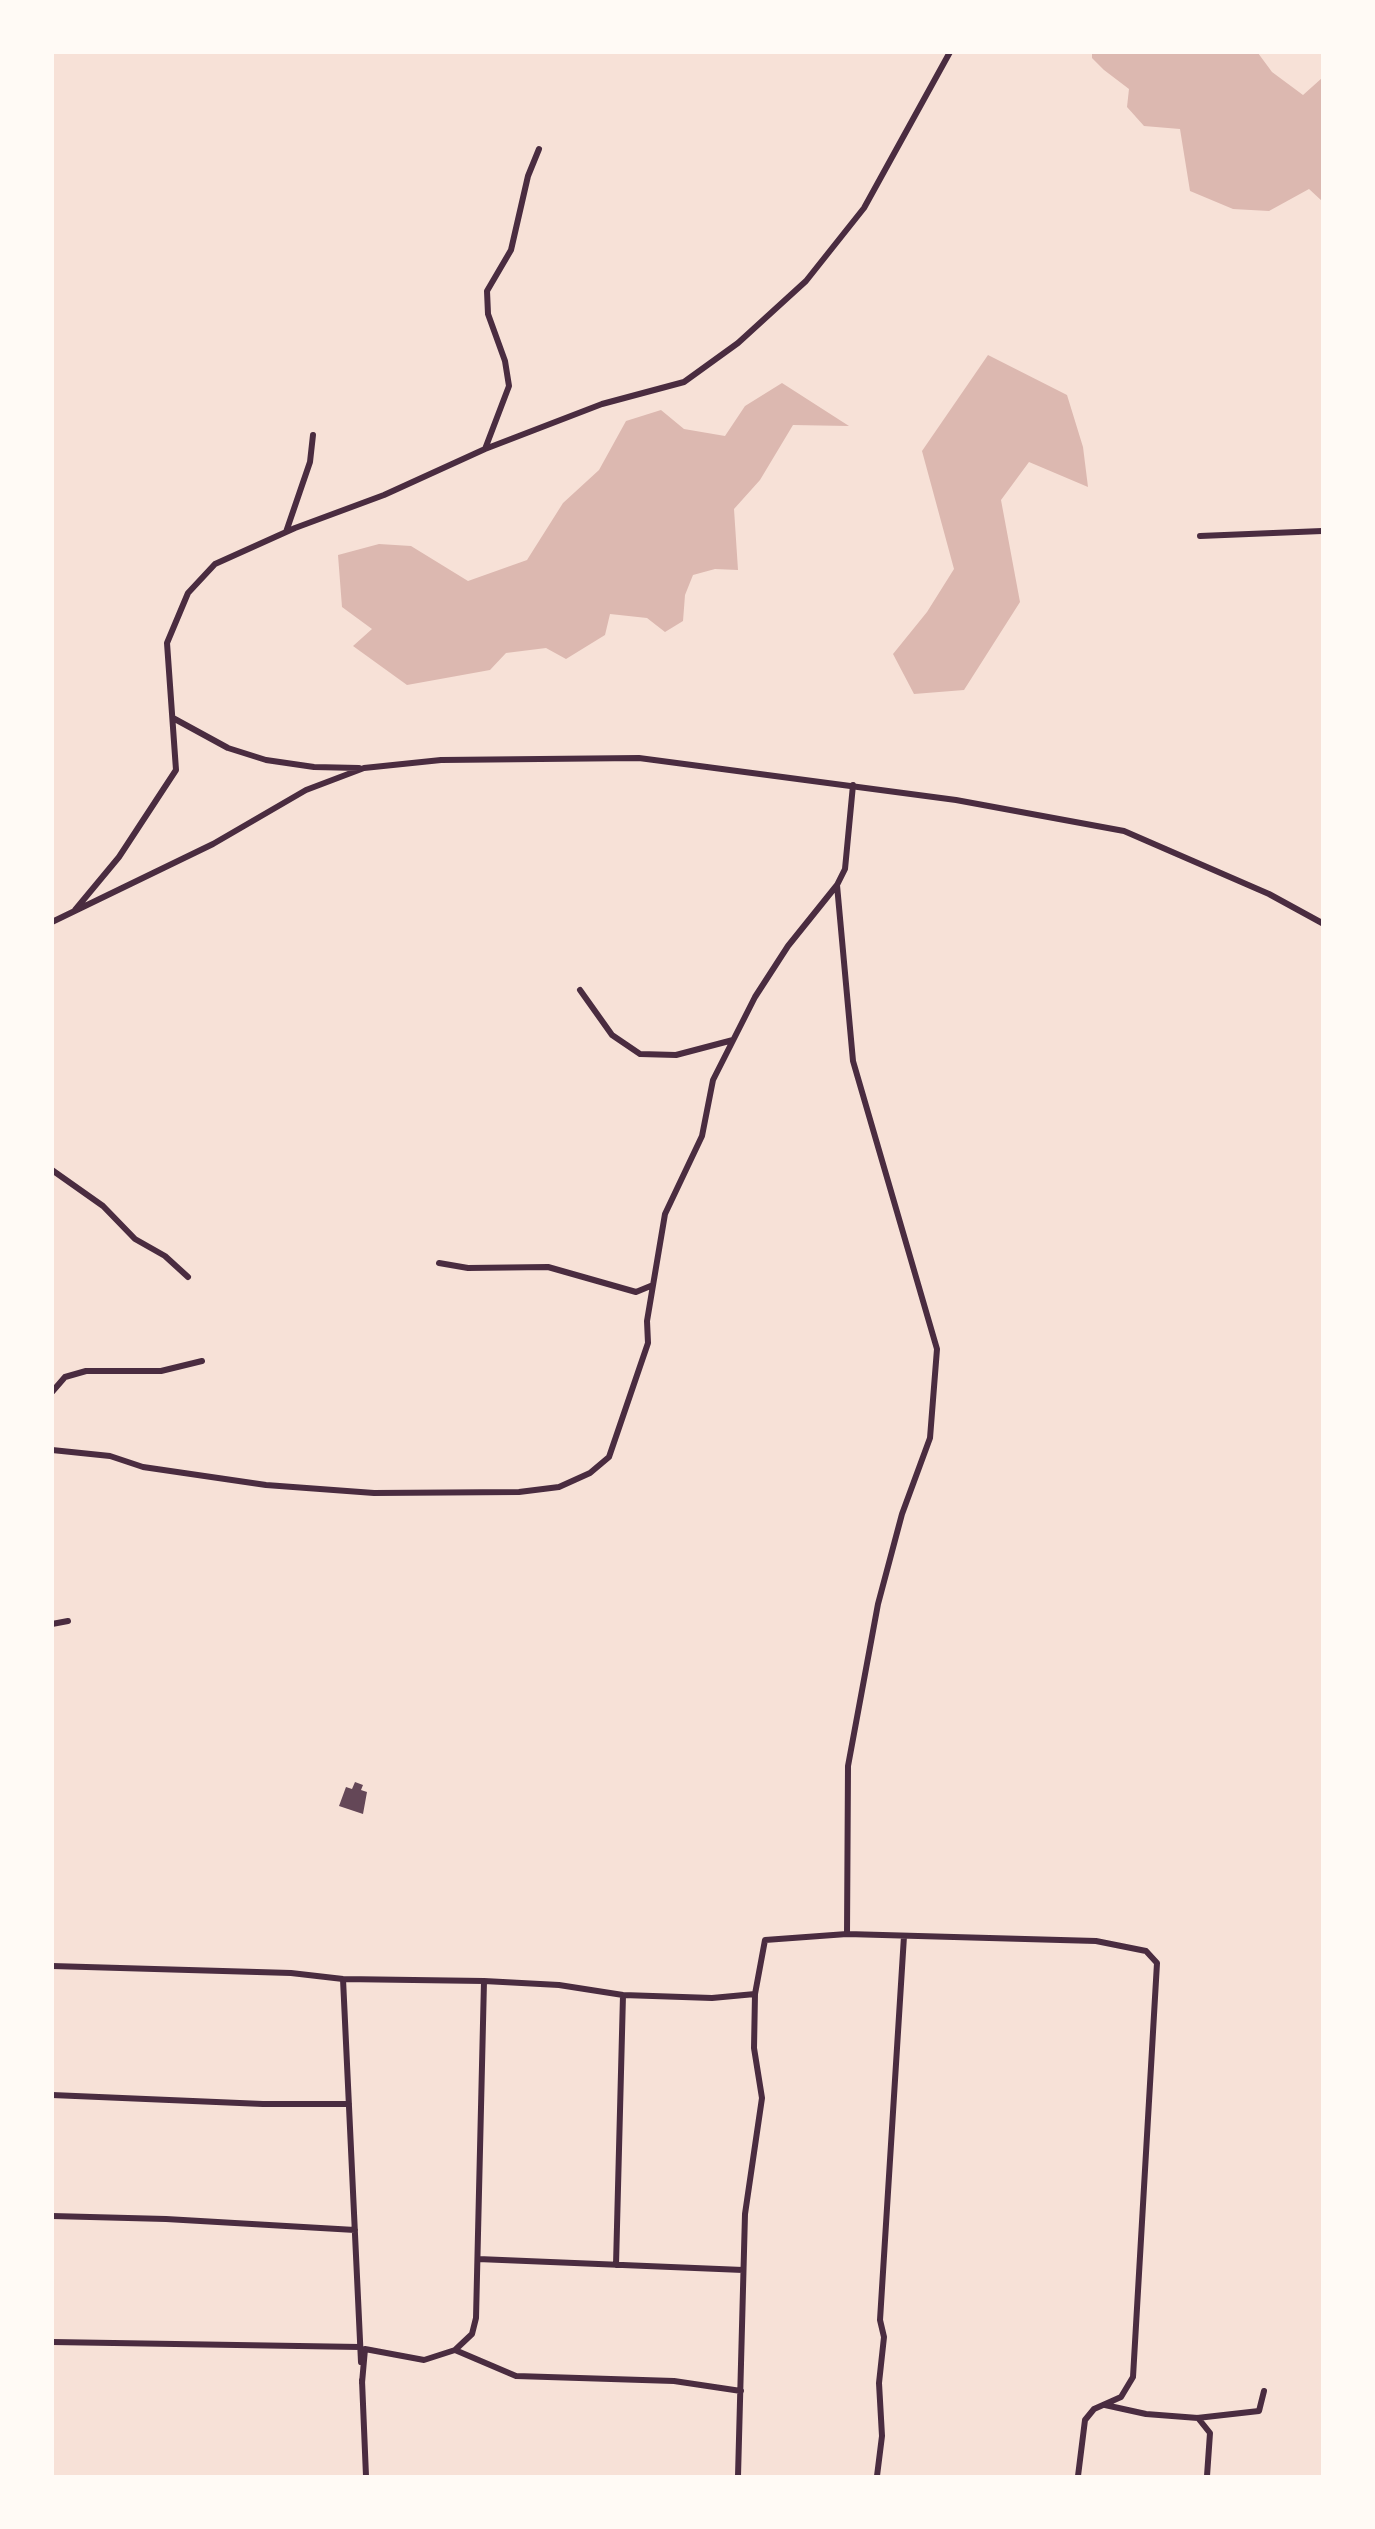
<!DOCTYPE html>
<style>
body{margin:0}
#map{position:relative;width:1375px;height:2529px;overflow:hidden;background:#f7e1d7;font-family:"Times New Roman",serif}
canvas{display:block}
.frame{position:absolute;inset:0;border:54px solid #fffaf5;pointer-events:none}
</style>
<div id="map">
<canvas width="1375" height="2529"></canvas>
<div class="frame"></div>
</div>
<script>
const ctx = document.querySelector('canvas').getContext('2d');
ctx.lineJoin = 'round';
function paint(path, color) { ctx.fillStyle = color; ctx.fill(path, 'evenodd'); }
const poly = rows => new Path2D(rows.map(r => 'M' + r).join(''));
function strokePath(path, color, width, dash) { ctx.strokeStyle = color; ctx.lineWidth = width; ctx.lineCap = dash ? 'butt' : 'round'; ctx.setLineDash(dash || []); ctx.stroke(path); }
const water = poly([
 [1092,53,1258,53,1272,72,1303,95,1322,78,1322,201,1309,189,1269,211,1233,209,1190,191,1180,129,1144,126,1127,107,1129,89,1104,70,1092,58],
 [988,355,1067,395,1083,447,1088,487,1029,462,1001,500,1020,602,964,690,914,694,893,654,927,612,954,569,922,451],
 [782,383,849,426,793,425,760,480,734,509,738,570,715,569,693,575,685,595,683,621,665,632,647,618,610,614,605,635,566,659,546,648,506,653,490,670,407,685,353,646,372,629,342,607,338,555,379,544,411,546,468,581,527,560,563,503,599,470,626,421,661,410,684,429,725,436,745,406]
]);
const building = poly([
 [355,1782,363,1785,361,1790,367,1792,363,1814,339,1806,346,1787,352,1789]
]);
const minor = poly([
 [485,449,509,386,505,361,488,314,487,291,511,250,528,176,539,149],
 [286,532,310,462,313,435],
 [1200,536,1322,531],
 [173,718,228,748,266,760,314,767,359,768],
 [75,910,119,857,176,770,167,643,188,593,215,564,295,528,384,495,485,449,602,404,684,382,738,343,806,281,864,208,950,52],
 [52,922,213,844,306,790,364,768,441,760,639,758,956,800,1124,831,1269,894,1322,923],
 [580,990,612,1035,640,1054,676,1055,733,1040],
 [52,1170,103,1206,135,1239,165,1256,188,1277],
 [439,1263,468,1268,548,1267,636,1292,653,1285],
 [52,1392,65,1377,86,1371,161,1371,202,1361],
 [52,1450,110,1456,143,1467,266,1485,374,1493,519,1492,559,1487,590,1473,609,1457,648,1343,647,1321,665,1214,702,1136,713,1080,755,997,788,946,837,885,845,869,853,785],
 [52,1624,68,1621],
 [847,1934,1096,1941,1146,1951,1157,1963,1133,2377,1121,2397,1094,2409,1085,2420,1078,2476],
 [52,1966,291,1973,343,1979,484,1981,559,1985,623,1995,712,1998,755,1994,765,1940,847,1934,848,1766,878,1604,902,1514,930,1438,937,1349,853,1061,837,885],
 [343,1979,361,2362],
 [52,2095,263,2104,349,2104],
 [52,2216,166,2219,355,2230],
 [478,2259,743,2270],
 [616,2265,623,1995],
 [52,2342,360,2347],
 [455,2350,516,2376,674,2381,741,2391],
 [362,2380,366,2476],
 [362,2383,365,2349,424,2360,455,2350,472,2334,476,2318,484,1981],
 [1105,2405,1146,2414,1198,2418,1210,2433,1207,2476],
 [1197,2418,1259,2411,1264,2391],
 [738,2476,745,2214,762,2098,754,2048,755,1994],
 [877,2476,882,2436,879,2383,884,2337,880,2320,904,1936]
]);
paint(water, '#dcb8b0');
paint(building, '#644757');
strokePath(minor, '#4a2c40', 6);
</script>
